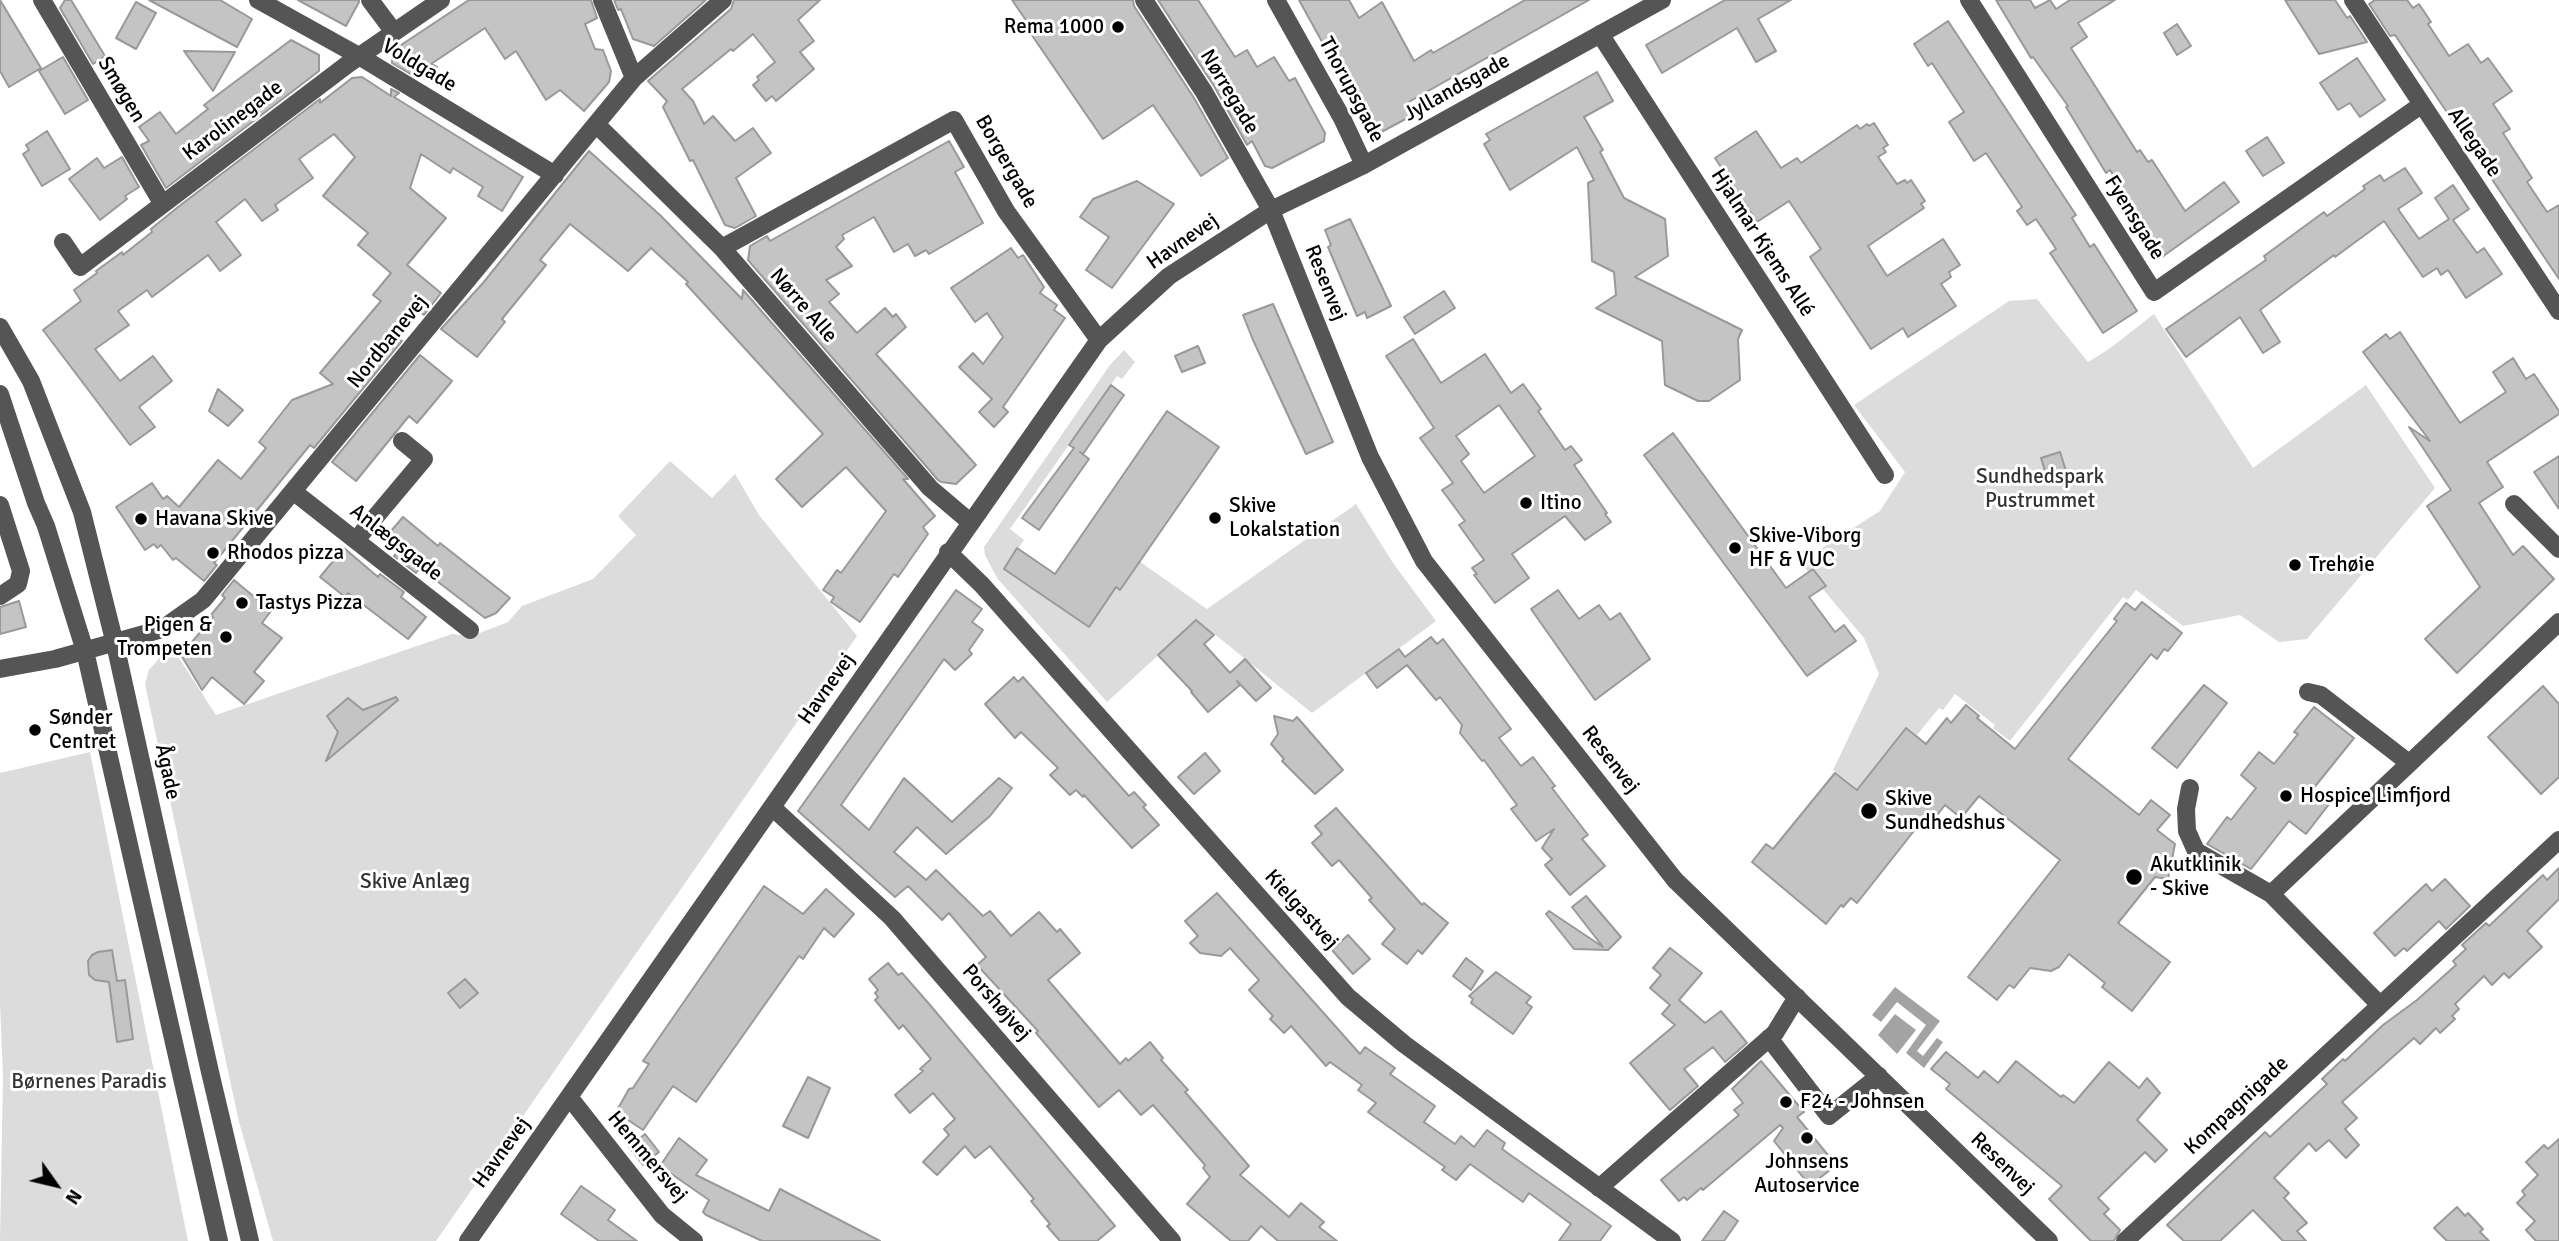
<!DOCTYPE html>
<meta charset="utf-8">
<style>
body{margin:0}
#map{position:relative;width:2559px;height:1241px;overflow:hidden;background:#fff;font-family:Signika,sans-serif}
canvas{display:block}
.north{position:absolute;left:21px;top:1150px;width:70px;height:70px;-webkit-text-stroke:5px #fff;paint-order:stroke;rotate:124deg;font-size:19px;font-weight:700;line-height:28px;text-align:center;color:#000}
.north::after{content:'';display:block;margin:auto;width:24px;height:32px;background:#000;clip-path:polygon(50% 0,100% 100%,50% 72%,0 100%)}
</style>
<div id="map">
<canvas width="2559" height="1241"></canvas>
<div class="north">N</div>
</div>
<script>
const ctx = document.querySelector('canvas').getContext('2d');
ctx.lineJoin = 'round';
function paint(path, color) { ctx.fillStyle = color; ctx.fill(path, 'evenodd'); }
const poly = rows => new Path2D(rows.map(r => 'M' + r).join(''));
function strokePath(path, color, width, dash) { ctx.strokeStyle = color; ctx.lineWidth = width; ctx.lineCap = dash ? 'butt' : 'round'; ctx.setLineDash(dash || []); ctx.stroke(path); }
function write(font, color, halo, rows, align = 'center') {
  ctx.font = font + ' Signika,sans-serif'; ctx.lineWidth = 6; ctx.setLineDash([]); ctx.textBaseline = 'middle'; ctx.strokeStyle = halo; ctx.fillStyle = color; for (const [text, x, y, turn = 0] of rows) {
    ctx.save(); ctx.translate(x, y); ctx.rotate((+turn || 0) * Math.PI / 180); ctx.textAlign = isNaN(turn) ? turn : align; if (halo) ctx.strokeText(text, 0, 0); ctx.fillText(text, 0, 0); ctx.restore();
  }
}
const green = poly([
 [2037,299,2088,362,2109,349,2154,314,2253,468,2366,385,2435,488,2307,639,2279,642,2240,615,2183,626,2136,590,2128,600,2123,597,2010,741,1993,728,1995,725,1955,694,1943,710,1939,708,1917,735,1907,728,1859,790,1833,770,1879,674,1864,638,1800,562,1880,511,1905,472,1854,405,2009,301],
 [1124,350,1135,362,1122,379,1117,376,1010,529,1024,540,1004,569,1089,627,1117,587,1121,589,1139,561,1207,609,1356,504,1393,563,1436,621,1312,713,1197,620,1107,702,997,578,985,555,984,547,1110,365],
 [670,461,712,498,735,474,759,515,857,636,436,1241,273,1241,239,1122,145,684,149,670,161,656,179,658,216,715,452,634,472,636,508,622,522,606,593,579,636,535,618,516],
 [90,752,188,1241,0,1241,3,1077,0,1004,0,773]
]);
const water = poly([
 [1895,987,1940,1021,1917,1051,1923,1056,1937,1038,1943,1042,1924,1068,1906,1053,1926,1025,1897,1002,1881,1022,1872,1015],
 [1895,1014,1916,1030,1897,1054,1878,1035]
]);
const building = poly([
 [0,0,41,68,9,87,0,71,0,0],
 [65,0,71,0,105,56,93,64,60,8,65,0],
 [149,0,220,0,252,19,237,47,149,0],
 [298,0,359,0,359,2,346,26,298,0],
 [469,0,591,0,597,18,585,24,595,49,603,50,611,71,609,82,584,111,560,90,546,100,516,51,505,59,485,28,431,64,437,67,419,79,392,63,392,51,469,0],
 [614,0,706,0,654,46,633,39,621,9,618,10,614,0],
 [734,0,820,0,798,20,814,41,800,52,814,69,776,101,772,96,766,101,753,85,759,80,757,77,775,62,753,34,733,51,731,49,682,89,693,101,704,124,713,116,735,141,753,128,771,153,736,178,756,216,735,228,725,225,693,160,690,161,663,107,667,101,648,81,731,9,734,0],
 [1012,0,1133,0,1134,6,1194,98,1228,158,1201,176,1153,105,1103,139,1029,31,1032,29,1012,0],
 [1158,0,1198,0,1235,57,1247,50,1257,67,1274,57,1289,81,1295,78,1325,133,1324,141,1272,168,1265,166,1252,141,1247,145,1214,86,1158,0],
 [1299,0,1349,0,1359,18,1382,2,1414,61,1431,50,1433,53,1525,0,1589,0,1407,103,1413,115,1374,136,1299,0],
 [1725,0,1791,0,1758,19,1776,51,1756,62,1737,28,1662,73,1646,45,1725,0],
 [1996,0,2030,0,2035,8,2050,0,2056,9,2070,0,2115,0,2078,23,2087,37,2071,48,2083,67,2137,152,2140,150,2148,162,2152,160,2185,211,2224,182,2239,202,2162,257,2139,223,2142,221,2110,170,2106,173,2066,107,2068,106,2033,57,2031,58,1996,0],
 [2285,0,2335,0,2347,18,2350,16,2367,42,2319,54,2285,0],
 [2375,0,2407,0,2413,8,2419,4,2431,22,2428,24,2449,56,2468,44,2481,63,2488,58,2512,91,2493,104,2510,129,2503,133,2532,178,2527,182,2547,212,2559,205,2559,279,2395,35,2390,36,2369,4,2375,0],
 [136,2,156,13,136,49,116,38,136,2],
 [1948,21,2076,215,2072,218,2090,247,2094,244,2137,311,2103,333,2050,253,2056,249,2036,219,2027,225,2017,211,2022,207,1986,153,1974,161,1949,122,1964,112,1932,63,1928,66,1914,44,1948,21],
 [2177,24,2191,46,2177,55,2164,33,2177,24],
 [291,40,319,55,319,71,166,188,141,145,149,141,139,127,160,112,176,134,208,109,204,105,291,40],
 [184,51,235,52,213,91,184,51],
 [63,57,88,100,65,114,39,71,63,57],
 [2357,58,2385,100,2360,117,2350,103,2338,110,2320,83,2357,58],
 [1597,72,1613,101,1584,117,1603,150,1600,152,1624,198,1665,219,1668,256,1635,277,1742,330,1738,339,1740,380,1709,401,1698,401,1665,385,1662,341,1596,308,1616,295,1614,272,1592,261,1588,183,1594,180,1577,147,1510,190,1484,144,1490,140,1486,134,1597,72],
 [362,77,391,96,391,89,399,93,394,97,523,177,502,211,478,196,483,187,453,168,450,173,421,154,410,188,446,218,407,265,441,293,424,315,419,311,398,338,402,341,314,448,310,445,214,563,217,565,204,581,176,558,173,560,161,545,157,548,154,544,145,550,116,507,152,483,163,499,167,496,179,507,218,460,241,479,266,448,259,442,292,400,333,384,320,373,381,301,373,295,391,273,358,245,368,233,323,196,355,157,334,134,299,159,313,178,275,205,278,210,262,221,245,199,216,222,241,255,220,271,208,255,152,297,147,290,118,311,129,325,95,349,120,381,153,356,172,381,139,407,155,427,130,445,43,330,81,301,74,290,97,273,96,271,122,252,123,255,152,232,151,229,178,207,320,99,320,103,352,78,362,77],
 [1874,123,1888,145,1883,148,1886,152,1878,157,1897,184,1905,180,1907,183,1911,180,1925,201,1921,204,1924,208,1868,246,1887,276,1943,239,1960,265,1949,272,1951,277,1941,284,1956,306,1908,337,1903,328,1871,349,1810,257,1821,249,1789,201,1757,222,1715,158,1756,131,1781,168,1797,158,1801,163,1857,125,1860,129,1867,124,1869,126,1874,123],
 [47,131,70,169,42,186,23,154,29,150,26,145,47,131],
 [2267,137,2284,163,2263,176,2246,151,2267,137],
 [949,141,964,167,955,172,983,223,929,254,926,250,915,256,908,244,894,252,874,217,842,235,844,239,836,247,852,266,826,280,839,294,829,302,857,333,885,308,893,317,896,314,906,327,876,354,976,465,956,484,941,482,938,480,748,260,750,246,767,236,770,241,949,141],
 [589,151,661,216,742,299,743,290,908,479,903,479,935,516,923,527,928,534,898,577,894,574,860,622,831,602,834,597,823,590,837,570,841,573,886,511,846,467,802,507,776,479,823,434,686,284,688,282,651,248,628,271,570,224,540,260,546,265,502,319,505,322,477,357,441,329,483,283,589,151],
 [122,157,139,187,125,196,127,199,100,220,69,179,97,158,104,168,122,157],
 [2405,168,2422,193,2398,209,2419,239,2449,219,2435,198,2453,185,2469,209,2453,220,2477,253,2484,248,2502,274,2466,298,2448,270,2441,275,2437,268,2423,277,2384,221,2335,257,2334,255,2260,310,2280,342,2263,353,2240,317,2186,357,2166,329,2266,260,2264,256,2324,212,2327,216,2365,189,2363,186,2380,175,2384,181,2405,168],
 [1137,181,1174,204,1112,288,1086,270,1109,237,1080,217,1093,199,1137,181],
 [1350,219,1391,306,1367,318,1365,312,1357,316,1328,247,1331,245,1325,230,1350,219],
 [1011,248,1018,258,1023,255,1044,287,1040,293,1057,305,1054,310,1065,318,1003,407,1008,412,994,427,979,412,992,399,959,367,973,353,983,364,1003,337,987,313,975,322,951,288,1011,248],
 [1444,291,1455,308,1415,334,1404,317,1444,291],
 [1273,304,1333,442,1306,454,1253,340,1243,315,1273,304],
 [2400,332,2460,423,2506,392,2493,372,2513,358,2526,379,2534,374,2559,411,2559,414,2487,462,2503,487,2479,503,2513,555,2523,546,2554,579,2457,673,2425,639,2480,587,2427,506,2451,490,2409,427,2430,441,2363,352,2386,334,2390,339,2400,332],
 [1413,339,1441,383,1485,354,1511,393,1523,384,1541,409,1538,411,1565,450,1571,446,1582,460,1574,465,1607,513,1605,514,1611,522,1585,540,1565,516,1512,554,1529,578,1495,603,1474,575,1477,574,1472,568,1484,560,1459,525,1465,521,1442,490,1453,483,1420,438,1434,428,1386,356,1413,339],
 [1499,405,1535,456,1484,493,1461,461,1469,454,1456,436,1499,405],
 [1198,346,1205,363,1182,372,1175,356,1198,346],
 [420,355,452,381,417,423,409,416,356,481,332,462,420,355],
 [1111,385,1124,395,1083,454,1080,452,1089,459,1039,530,1022,518,1074,448,1069,445,1111,385],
 [218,389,243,410,228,426,209,411,218,389],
 [1167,411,1219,447,1120,590,1116,587,1089,627,1004,569,1017,548,1055,574,1167,411],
 [1673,433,1786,588,1813,569,1826,586,1809,597,1835,632,1844,625,1856,641,1807,676,1644,455,1673,433],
 [2060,452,2066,471,2047,477,2041,458,2060,452],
 [2559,456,2559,509,2534,472,2559,456],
 [403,517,438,546,440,543,510,598,496,613,485,618,420,568,416,573,394,556,399,550,385,538,403,517],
 [344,548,378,577,380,574,404,592,401,597,426,617,408,639,348,593,345,597,320,577,344,548],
 [234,580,271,611,262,623,282,638,254,672,264,681,244,704,212,677,202,690,181,655,213,617,211,615,225,598,222,595,234,580],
 [956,590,982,609,972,622,983,630,969,650,972,654,955,670,944,659,841,805,869,830,904,778,952,822,999,778,1012,788,990,816,946,854,917,827,894,852,926,880,936,870,983,916,990,911,1011,936,1039,912,1057,932,1060,929,1080,953,1048,980,1120,1064,1126,1058,1128,1061,1150,1042,1163,1058,1161,1060,1188,1090,1185,1092,1249,1166,1240,1175,1289,1217,1301,1203,1324,1222,1319,1227,1337,1241,1278,1241,1261,1226,1248,1241,1231,1241,1187,1204,1210,1177,1203,1168,1205,1165,1153,1105,1141,1115,1119,1090,1099,1107,1036,1033,1038,1031,977,965,986,957,949,913,942,920,908,886,895,897,798,811,956,590],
 [1558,590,1579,619,1599,605,1610,620,1620,613,1650,659,1595,700,1531,609,1558,590],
 [19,601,26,627,0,634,0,607,19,601],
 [2142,602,2182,633,2168,651,2164,649,2157,659,2151,654,2068,759,2139,815,2151,800,2170,815,2157,830,2175,844,2168,879,2155,877,2118,923,2170,962,2132,1011,2102,987,2105,983,2069,954,2059,967,2051,971,2030,968,2014,988,2009,985,1997,1000,1968,977,2060,860,1979,796,1961,818,1945,805,1927,828,1921,822,1857,903,1851,898,1843,907,1841,905,1826,924,1752,862,1766,844,1773,849,1835,773,1857,790,1906,728,1926,744,1947,718,1951,723,1966,705,1979,716,1977,718,2015,749,2117,621,2114,619,2126,603,2135,610,2142,602],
 [1196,620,1214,635,1204,644,1230,673,1245,659,1271,688,1256,701,1237,681,1240,685,1208,712,1191,692,1192,691,1158,655,1196,620],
 [1431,637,1437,644,1443,639,1511,729,1499,738,1521,766,1533,757,1555,786,1552,788,1588,835,1582,839,1605,866,1570,895,1545,865,1552,859,1542,848,1554,829,1536,841,1511,809,1517,805,1484,760,1482,761,1460,733,1462,725,1440,697,1436,700,1407,665,1377,688,1366,673,1399,649,1405,657,1431,637],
 [1014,677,1018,682,1023,677,1129,796,1134,792,1146,805,1143,807,1159,825,1132,848,1084,795,1083,797,1076,790,1070,795,1050,775,1058,768,1021,732,1015,738,985,704,1014,677],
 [2204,685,2227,703,2177,768,2152,748,2204,685],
 [2543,686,2559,704,2559,777,2541,794,2488,737,2543,686],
 [396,697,398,700,326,761,338,732,327,716,348,698,363,710,396,697],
 [2314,707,2354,738,2313,789,2330,803,2306,834,2289,821,2251,869,2207,844,2227,817,2231,820,2256,788,2241,775,2259,752,2274,764,2298,734,2294,732,2314,707],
 [1274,716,1293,721,1297,717,1343,770,1315,794,1282,761,1284,759,1271,744,1278,734,1274,716],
 [1205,753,1220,771,1194,794,1178,777,1205,753],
 [1336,808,1422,905,1424,903,1448,923,1422,954,1418,950,1407,964,1382,944,1395,929,1369,900,1372,898,1339,860,1332,866,1312,843,1322,834,1315,826,1336,808],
 [2559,868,2559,899,2527,931,2542,947,2509,978,2504,973,2492,985,2484,976,2455,1004,2459,1009,2452,1016,2455,1019,2440,1033,2436,1028,2420,1044,2414,1038,2342,1102,2357,1118,2345,1129,2359,1145,2346,1158,2329,1140,2316,1151,2309,1143,2274,1178,2289,1193,2284,1198,2307,1223,2297,1231,2306,1241,2283,1241,2253,1210,2220,1241,2184,1241,2167,1225,2265,1132,2270,1137,2327,1084,2322,1079,2343,1059,2345,1061,2383,1025,2417,1000,2456,965,2453,961,2466,949,2462,945,2486,923,2489,926,2543,875,2547,880,2559,868],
 [2445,879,2470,906,2446,929,2439,921,2407,951,2404,948,2395,956,2374,933,2426,884,2432,891,2445,879],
 [764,886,803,914,826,889,854,914,834,937,824,928,803,959,799,956,696,1102,673,1086,643,1130,616,1112,629,1089,633,1088,649,1064,643,1061,764,886],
 [1217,893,1360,1054,1365,1047,1395,1068,1390,1074,1435,1106,1424,1122,1455,1144,1461,1136,1474,1147,1487,1130,1505,1143,1502,1149,1611,1226,1600,1241,1559,1241,1571,1224,1529,1193,1523,1202,1470,1164,1456,1180,1442,1170,1445,1167,1368,1112,1376,1103,1358,1090,1362,1085,1330,1062,1326,1066,1291,1026,1284,1033,1270,1019,1273,1016,1249,990,1259,980,1230,948,1221,956,1200,953,1190,943,1198,936,1185,921,1217,893],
 [1586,896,1621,937,1608,950,1574,949,1546,914,1549,911,1603,947,1572,907,1586,896],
 [1348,935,1370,959,1353,974,1332,950,1348,935],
 [1670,948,1702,973,1679,1000,1705,1023,1721,1011,1747,1043,1725,1062,1713,1047,1684,1069,1698,1086,1670,1110,1630,1063,1675,1025,1662,1014,1670,1005,1650,988,1661,975,1653,968,1670,948],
 [112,950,117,981,125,980,133,1039,117,1042,109,982,95,980,89,975,88,961,92,955,98,952,112,950],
 [1466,958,1483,971,1471,990,1453,976,1466,958],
 [888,963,898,975,902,973,930,1005,1115,1226,1097,1241,1060,1241,1047,1226,1050,1224,1031,1201,1034,1199,990,1146,975,1158,965,1146,937,1175,923,1162,949,1135,944,1129,955,1119,933,1093,910,1113,895,1095,923,1071,920,1069,931,1059,903,1025,899,1029,875,1000,878,997,875,993,878,990,869,979,888,963],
 [1496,972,1531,997,1526,1003,1532,1007,1513,1034,1471,1003,1473,999,1469,996,1496,972],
 [465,979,478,993,460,1008,448,993,465,979],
 [1946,1052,1978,1078,1984,1071,1998,1083,2016,1061,2061,1097,2063,1095,2074,1103,2109,1062,2139,1088,2147,1078,2160,1093,2137,1120,2167,1150,2155,1162,2145,1152,2098,1198,2109,1209,2104,1214,2120,1230,2114,1241,2091,1241,2049,1199,2062,1186,1946,1089,1950,1084,1931,1069,1946,1052],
 [1761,1061,1804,1112,1797,1117,1836,1165,1810,1186,1774,1141,1783,1128,1780,1125,1703,1190,1701,1188,1687,1200,1684,1197,1679,1201,1661,1180,1739,1115,1734,1110,1743,1103,1732,1089,1761,1061],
 [808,1077,830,1088,808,1138,783,1126,808,1077],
 [645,1134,659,1152,643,1165,629,1147,645,1134],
 [679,1138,707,1160,696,1175,769,1211,780,1189,880,1241,762,1241,706,1215,703,1212,709,1200,660,1166,679,1138],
 [2559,1139,2559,1241,2536,1241,2526,1230,2535,1221,2517,1203,2525,1195,2522,1191,2538,1175,2526,1162,2544,1145,2548,1149,2559,1139],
 [581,1186,615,1210,608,1220,637,1241,599,1241,561,1214,581,1186],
 [2457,1207,2465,1216,2468,1213,2483,1229,2480,1232,2489,1241,2447,1241,2434,1228,2457,1207],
 [1724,1211,1738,1221,1724,1241,1702,1241,1724,1211]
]);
const minor = poly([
 [42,0,162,203],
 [258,0,359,56,555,175],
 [370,0,394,32],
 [602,0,634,78],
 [1144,0,1204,92,1271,210,1370,457,1424,561,1675,880,2049,1241],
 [1276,0,1342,118,1364,165],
 [1969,0,2154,292,2421,105],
 [2353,0,2559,311],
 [1600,34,1885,475],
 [597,125,722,248,930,488,970,522],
 [63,242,80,267,348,64,441,0],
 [722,248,954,120,1006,211,1099,340],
 [0,327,31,381,82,512,115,644,210,1072,250,1241],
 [0,394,36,503,46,526,85,651,219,1241],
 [294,492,470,630],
 [2514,504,2559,549],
 [0,505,21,571,18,584,0,596],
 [356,540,424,459,402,441],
 [948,552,982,585,1348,997,1404,1044,1672,1241],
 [0,669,55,659,162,629,203,600,634,78,723,0],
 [2308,692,2321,695,2409,763],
 [2190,788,2186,809,2187,831,2196,851,2271,894],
 [772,807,892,918,1172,1241],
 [2379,1004,2271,894,2559,622],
 [1769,1038,1829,1116,1879,1076],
 [570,1098,662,1215,694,1241],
 [1599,1188,1775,1033,1797,997],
 [468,1241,1099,340,1169,276,1271,210,1364,165,1662,0],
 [2125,1241,2559,840]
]);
const markers = [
 [1118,27,7,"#000"],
 [1526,503,7,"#000"],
 [1215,518,7,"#000"],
 [141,519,7,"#000"],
 [1735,548,7,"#000"],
 [213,553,7,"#000"],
 [2295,565,7,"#000"],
 [242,603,7,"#000"],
 [226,637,7,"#000"],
 [35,730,7,"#000"],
 [2286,796,7,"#000"],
 [1869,811,9,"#000"],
 [2134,877,9,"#000"],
 [1786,1102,7,"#000"],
 [1807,1138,7,"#000"]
];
const poiNames = [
 ["Rema 1000",1104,27,"right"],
 ["Itino",1540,503],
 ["Skive",1229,506],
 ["Lokalstation",1229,530],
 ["Havana Skive",155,519],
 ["Skive-Viborg",1749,536],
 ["HF & VUC",1749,560],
 ["Rhodos pizza",227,553],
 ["Trehøie",2309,565],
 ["Tastys Pizza",256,603],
 ["Pigen &",212,625,"right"],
 ["Trompeten",212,649,"right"],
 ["Sønder",49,718],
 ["Centret",49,742],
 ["Hospice Limfjord",2300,796],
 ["Skive",1885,799],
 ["Sundhedshus",1885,823],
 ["Akutklinik",2150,865],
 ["- Skive",2150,889],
 ["F24 - Johnsen",1800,1102],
 ["Johnsens",1807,1162,"center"],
 ["Autoservice",1807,1186,"center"]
];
const streetNames = [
 ["Voldgade",419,66,31],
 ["Jyllandsgade",1457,88,-29],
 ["Smøgen",121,90,59],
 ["Thorupsgade",1351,90,62],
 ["Nørregade",1229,92,59],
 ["Karolinegade",233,121,-37],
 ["Allegade",2474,143,56],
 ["Borgergade",1006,162,60],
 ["Fyensgade",2134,218,58],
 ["Havnevej",1183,242,-35],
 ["Hjalmar Kjems Allé",1762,243,57],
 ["Resenvej",1325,283,68],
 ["Nørre Alle",803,306,49],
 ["Nordbanevej",388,342,-51],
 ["Anlægsgade",396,543,38],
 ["Havnevej",827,689,-55],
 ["Resenvej",1610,760,52],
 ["Ågade",167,772,78],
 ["Kielgastvej",1301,910,48],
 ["Porshøjvej",996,1003,49],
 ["Kompagnigade",2237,1106,-43],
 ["Havnevej",502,1153,-54],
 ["Hemmersvej",647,1157,50],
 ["Resenvej",2002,1164,44]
];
const parkNames = [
 ["Sundhedspark",2040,477],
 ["Pustrummet",2040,501],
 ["Skive Anlæg",415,882],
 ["Børnenes Paradis",89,1082]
];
paint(green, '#dcdcdc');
paint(water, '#a3a3a3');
paint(building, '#c4c4c4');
strokePath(building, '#999', 2);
strokePath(minor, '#555', 18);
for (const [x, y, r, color] of markers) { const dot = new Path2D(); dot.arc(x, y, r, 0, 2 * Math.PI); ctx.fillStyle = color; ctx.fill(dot); strokePath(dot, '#fff', 2.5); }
write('21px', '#000', '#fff', poiNames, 'left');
write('21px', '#000', '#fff', streetNames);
write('21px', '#333', '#fff', parkNames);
</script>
